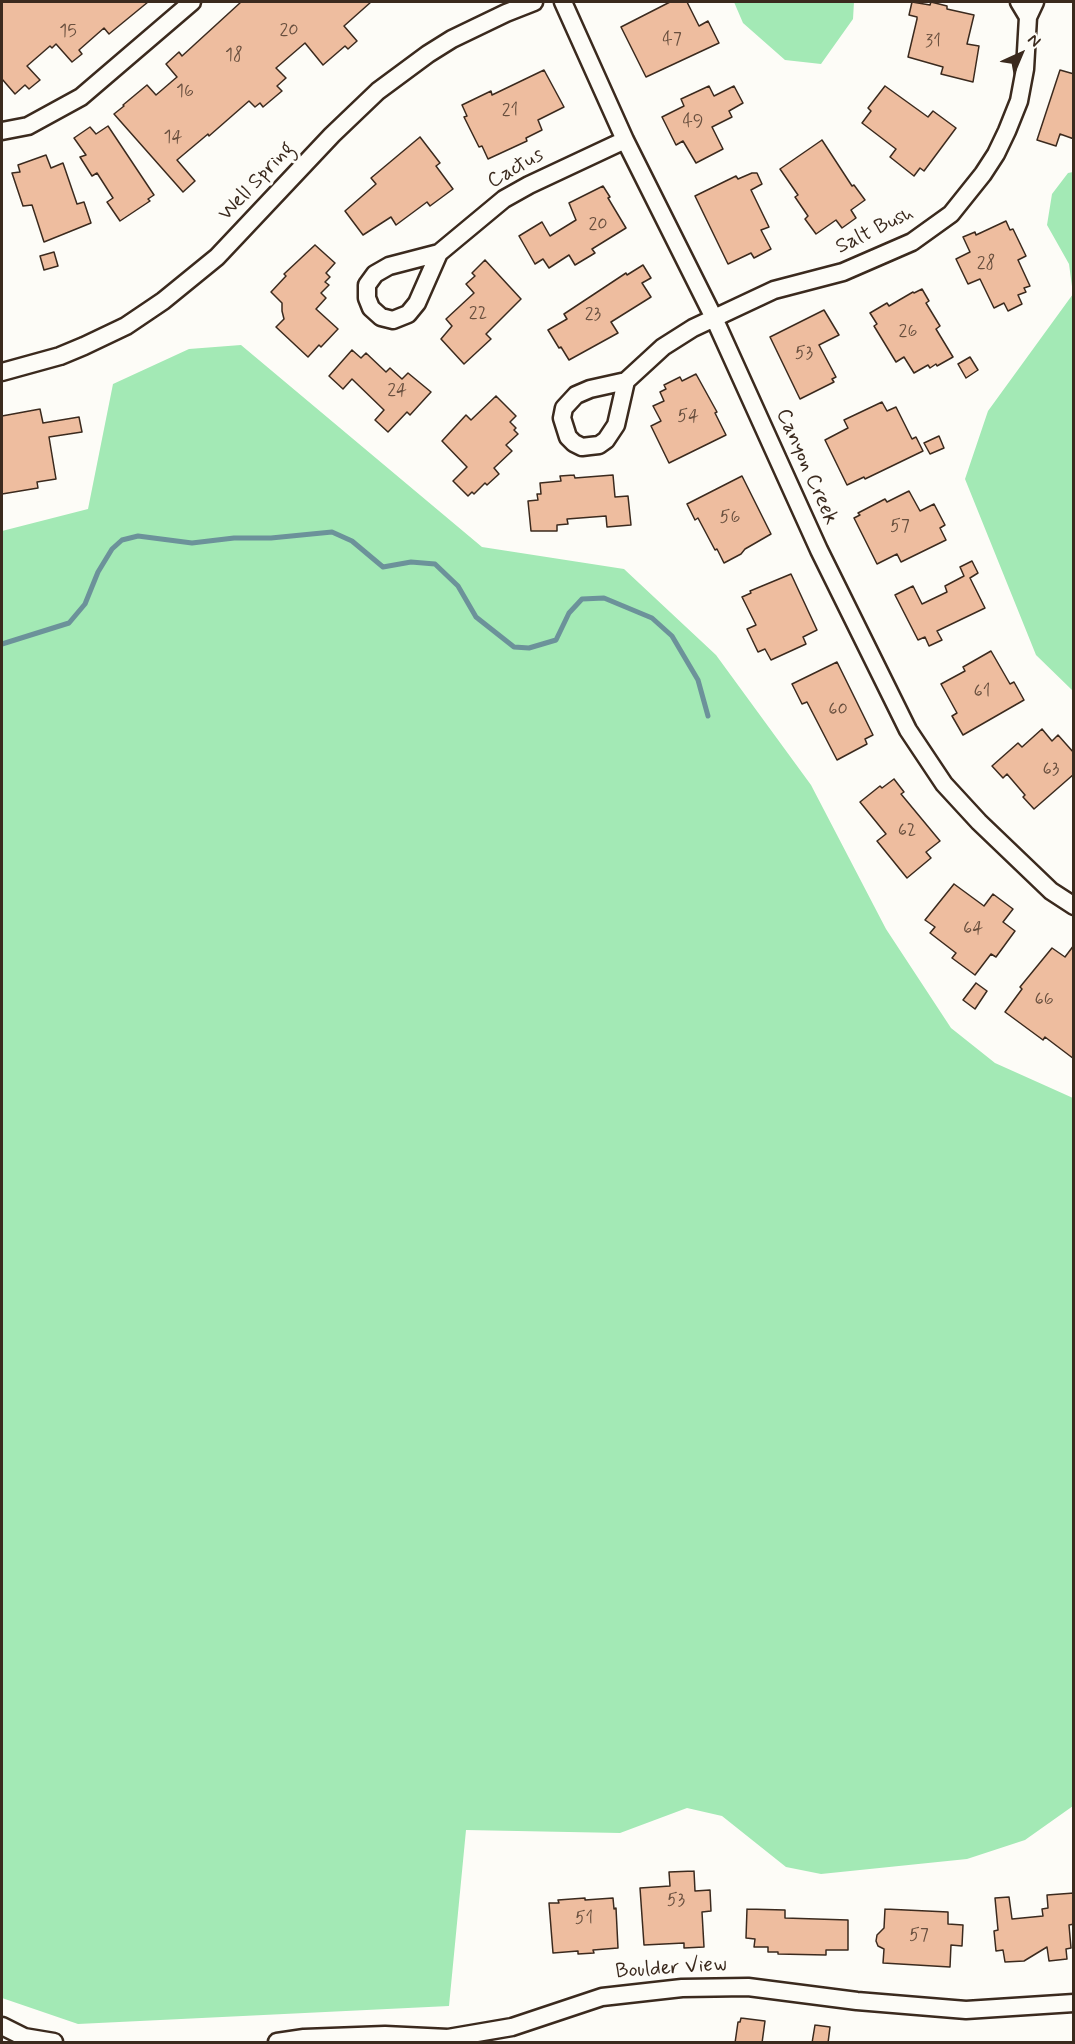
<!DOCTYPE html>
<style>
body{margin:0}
#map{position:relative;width:1075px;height:2044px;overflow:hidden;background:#fdfcf7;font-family:Mynerve,sans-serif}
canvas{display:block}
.frame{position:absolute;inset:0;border:3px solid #3b2a1e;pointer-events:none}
.north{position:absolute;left:991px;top:24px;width:60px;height:60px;-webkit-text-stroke:4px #fdfcf7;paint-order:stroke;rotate:44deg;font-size:16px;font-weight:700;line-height:24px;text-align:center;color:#3b2a1e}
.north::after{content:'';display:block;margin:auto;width:21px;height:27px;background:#3b2a1e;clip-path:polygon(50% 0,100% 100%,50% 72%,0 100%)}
</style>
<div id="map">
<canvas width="1075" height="2044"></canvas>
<div class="frame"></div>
<div class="north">N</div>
</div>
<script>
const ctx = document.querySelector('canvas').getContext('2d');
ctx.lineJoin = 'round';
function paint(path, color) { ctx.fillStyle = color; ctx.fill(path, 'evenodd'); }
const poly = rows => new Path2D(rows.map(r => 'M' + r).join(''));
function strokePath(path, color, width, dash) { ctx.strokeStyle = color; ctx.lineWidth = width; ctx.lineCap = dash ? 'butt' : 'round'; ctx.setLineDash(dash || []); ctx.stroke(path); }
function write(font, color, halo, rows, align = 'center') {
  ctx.font = font + ' Mynerve,sans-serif'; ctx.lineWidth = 6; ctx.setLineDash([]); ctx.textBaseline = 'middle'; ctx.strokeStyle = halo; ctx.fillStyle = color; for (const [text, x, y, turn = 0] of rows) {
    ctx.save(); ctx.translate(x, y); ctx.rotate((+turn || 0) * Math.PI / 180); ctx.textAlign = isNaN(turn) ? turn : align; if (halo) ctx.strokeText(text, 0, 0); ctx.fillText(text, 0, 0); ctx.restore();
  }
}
const green = poly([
 [734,2,854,2,853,19,821,64,785,60,743,23],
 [1073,172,1074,172,1073,691,1036,655,965,479,988,411,1073,294,1069,264,1047,225,1052,194,1068,173],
 [241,345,482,547,624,569,716,655,811,785,886,929,951,1028,995,1063,1073,1098,1073,1806,1025,1840,967,1859,821,1874,786,1867,722,1816,687,1808,620,1833,466,1830,449,2006,78,2024,2,1998,2,531,88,509,113,384,189,349]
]);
const stream = poly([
 [2,644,69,623,85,604,98,572,112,549,122,540,138,536,192,543,234,538,271,538,332,532,352,541,383,567,411,562,435,564,458,586,476,617,514,647,529,648,556,640,569,613,582,599,604,598,652,618,672,636,698,680,708,716]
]);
const building = poly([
 [2,2,148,2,109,34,104,28,79,50,82,54,72,62,56,44,52,48,50,46,27,66,40,80,29,89,25,85,15,94,2,79,2,2],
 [241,2,371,2,344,26,357,41,348,49,345,46,323,65,305,43,276,68,286,78,277,86,282,91,263,107,260,103,255,107,249,101,209,136,208,134,177,160,195,181,183,192,114,114,124,106,123,105,147,85,156,95,177,77,166,64,179,52,182,56,241,2],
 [670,2,687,2,699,26,708,21,719,43,646,77,621,27,670,2],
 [912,2,930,5,931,2,947,6,947,9,974,15,967,44,979,46,973,82,941,74,943,67,908,57,917,19,917,17,909,15,912,2],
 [544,70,564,107,538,120,542,130,526,138,527,141,488,159,482,146,479,147,464,117,467,116,462,105,491,91,492,95,544,70],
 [1060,70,1074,74,1074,139,1060,134,1056,146,1037,140,1060,70],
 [709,86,714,96,734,86,743,103,729,111,732,117,712,127,723,149,696,163,683,141,676,145,662,117,684,106,681,99,709,86],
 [885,86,928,117,933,111,956,128,924,171,920,168,914,176,890,157,896,149,862,123,871,111,868,108,885,86],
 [108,126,154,195,148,199,150,201,120,221,107,202,113,198,97,173,92,176,80,157,86,155,74,138,90,127,96,134,108,126],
 [420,137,440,163,436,166,453,189,430,206,427,202,396,225,391,217,363,235,345,211,376,184,371,178,420,137],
 [822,140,852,186,854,185,865,200,851,210,856,218,842,228,836,220,816,234,805,219,808,216,795,197,798,195,780,169,822,140],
 [46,155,51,168,63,163,77,204,84,202,91,223,44,242,32,205,23,206,12,173,20,172,18,165,46,155],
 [752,173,757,173,762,184,751,190,769,227,761,230,771,249,754,258,751,253,728,264,695,196,736,176,738,179,752,173],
 [603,186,610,197,608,198,626,228,592,249,595,253,575,265,569,255,549,268,543,259,535,264,519,236,542,222,550,236,576,220,569,203,603,186],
 [1006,221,1010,230,1013,229,1026,256,1018,260,1030,286,1024,288,1026,292,1018,295,1022,304,1008,311,1004,303,994,308,980,279,968,284,956,259,970,252,963,237,975,232,976,235,1006,221],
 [315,245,335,263,326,273,330,277,325,282,329,285,321,293,326,298,316,309,338,329,321,347,319,345,308,357,276,327,284,319,282,311,282,303,271,292,286,276,284,274,315,245],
 [54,252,58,266,44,270,40,256,54,252],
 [485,260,521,299,486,334,491,339,464,364,441,339,452,326,446,319,474,293,466,284,475,276,472,273,485,260],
 [643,265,651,278,642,283,651,297,611,322,618,333,569,360,561,347,559,348,548,330,567,319,564,314,626,273,627,275,643,265],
 [922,289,929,301,926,303,940,326,936,329,953,357,937,366,936,364,930,368,928,365,914,373,904,357,896,362,874,326,877,324,870,313,887,303,889,306,913,292,914,293,922,289],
 [824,310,839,335,819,345,836,377,832,379,834,382,800,399,770,337,824,310],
 [352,350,361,358,366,353,386,372,390,368,402,379,408,373,431,392,410,415,407,412,388,432,375,420,384,410,352,379,343,389,329,376,352,350],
 [970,357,978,370,966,378,958,364,970,357],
 [696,374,717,412,715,413,726,435,669,463,651,426,661,421,653,406,664,401,660,392,666,389,664,385,680,377,682,381,696,374],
 [496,396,516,416,510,422,516,428,514,430,518,434,506,445,512,451,494,468,499,474,487,485,485,483,474,494,472,492,468,496,453,481,467,467,442,441,466,415,471,420,496,396],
 [882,402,887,411,896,407,912,439,916,437,923,451,865,479,864,477,847,485,825,440,848,428,844,420,882,402],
 [40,409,43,423,79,417,82,432,49,437,56,479,37,482,38,488,2,494,2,416,40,409],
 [939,436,944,448,930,454,924,443,939,436],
 [574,475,575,478,613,475,615,497,628,496,631,525,607,527,606,516,567,519,568,524,557,525,557,531,531,531,528,501,538,500,537,494,541,494,540,483,561,481,560,476,574,475],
 [742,476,771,534,745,549,741,554,724,563,717,549,715,550,698,518,695,520,687,504,742,476],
 [909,491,920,511,934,504,945,525,940,528,946,540,901,562,897,554,877,564,854,518,860,515,858,513,885,499,887,502,909,491],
 [972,561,978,573,970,578,985,608,937,631,942,640,929,646,925,637,918,640,895,595,913,586,922,604,947,592,945,586,964,576,960,567,972,561],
 [791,574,817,630,803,637,806,644,771,660,765,649,758,652,747,629,756,625,742,597,751,593,750,591,791,574],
 [991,651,1010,684,1014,682,1024,700,963,735,952,716,957,713,941,684,965,671,963,667,991,651],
 [837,662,873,735,865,739,867,744,837,760,807,702,802,704,792,684,837,662],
 [1042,729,1052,741,1058,735,1074,753,1074,774,1034,809,1023,797,1025,795,1007,774,1003,778,992,766,1018,743,1022,747,1042,729],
 [894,779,904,792,901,794,940,841,926,852,931,858,907,878,877,841,886,834,860,802,880,786,882,788,894,779],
 [954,884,984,906,993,894,1013,909,1003,922,1015,931,996,957,991,954,975,975,952,958,956,953,930,933,935,927,925,920,954,884],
 [1074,945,1074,1059,1045,1037,1043,1040,1005,1012,1022,989,1020,987,1052,948,1065,957,1074,945],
 [976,983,987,991,975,1009,963,1000,976,983],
 [694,1871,695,1891,710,1890,711,1911,702,1912,704,1947,684,1948,684,1943,644,1945,640,1888,670,1886,669,1872,694,1871],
 [1074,1893,1074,1924,1069,1925,1071,1948,1066,1949,1067,1959,1049,1961,1047,1947,1024,1961,1005,1962,1003,1950,996,1951,994,1931,998,1930,995,1898,1009,1897,1012,1919,1043,1916,1042,1909,1048,1908,1047,1895,1074,1893],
 [585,1898,585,1900,613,1898,614,1909,616,1908,618,1948,593,1950,594,1953,578,1954,578,1951,553,1953,549,1903,559,1903,558,1900,585,1898],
 [747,1909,785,1910,785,1918,848,1920,848,1950,826,1950,826,1955,778,1954,778,1952,768,1952,768,1947,754,1947,755,1939,746,1938,747,1909],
 [885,1909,948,1912,948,1924,963,1925,962,1946,951,1945,950,1967,883,1963,884,1949,878,1946,876,1941,877,1935,884,1928,885,1909],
 [741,2018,765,2021,762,2043,735,2043,738,2022,740,2022,741,2018],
 [815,2025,830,2027,828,2043,812,2043,815,2025]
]);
const street = poly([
 [563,2,625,140,714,318,819,550,908,730,944,784,979,822,1051,891,1074,906],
 [1019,2,1028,17],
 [2,131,28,126,81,97,192,2],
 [439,253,389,266,375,274,367,285,367,298,371,308,381,317,393,320,408,314,417,303,439,253,504,199,529,185,625,140],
 [2,372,60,356,84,346,126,326,163,301,217,257,332,135,378,91,428,54,452,39,506,13,534,2],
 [626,381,616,425,606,440,599,445,590,446,582,447,574,443,568,437,562,418,564,408,576,395,590,389,626,381,663,347,693,328,774,290,843,272,912,242,951,214,983,174,996,154,1007,131,1019,101,1025,69,1028,17,1035,2],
 [2,2026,24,2037,54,2042],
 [277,2042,304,2038,385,2035,448,2038,512,2027,602,1997,682,1988,748,1987,857,2001,966,2010,1074,2003]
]);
const numberNames = [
 ["20",289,31],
 ["15",68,32],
 ["47",672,40],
 ["31",933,42],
 ["18",234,56],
 ["16",185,92],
 ["21",510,111],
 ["49",693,122],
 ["14",173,138],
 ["20",598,225],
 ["28",986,264],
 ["22",478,314],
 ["23",593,315],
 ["26",908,332],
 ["53",804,354],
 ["24",397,391],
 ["54",688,417],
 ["56",730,518],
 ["57",900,527],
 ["61",982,692],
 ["60",838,710],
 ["63",1051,770],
 ["62",907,831],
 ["64",973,929],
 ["66",1044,1000],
 ["53",676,1901],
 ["51",584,1919],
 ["57",919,1936]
];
const streetNames = [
 ["Cactus",516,169,-30],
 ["Well Spring",257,182,-47],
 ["Salt Bush",875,231,-26],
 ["Canyon Creek",806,467,66],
 ["Boulder View",671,1969,-4]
];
paint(green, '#a3e9b5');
strokePath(stream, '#6c929a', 5);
paint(building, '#eebd9f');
strokePath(building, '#3b2a1e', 1.5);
strokePath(street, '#3b2a1e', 21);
strokePath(street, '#fdfcf7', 16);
write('18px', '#684f3e', null, numberNames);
write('21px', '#3b2a1e', '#fdfcf7', streetNames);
</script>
